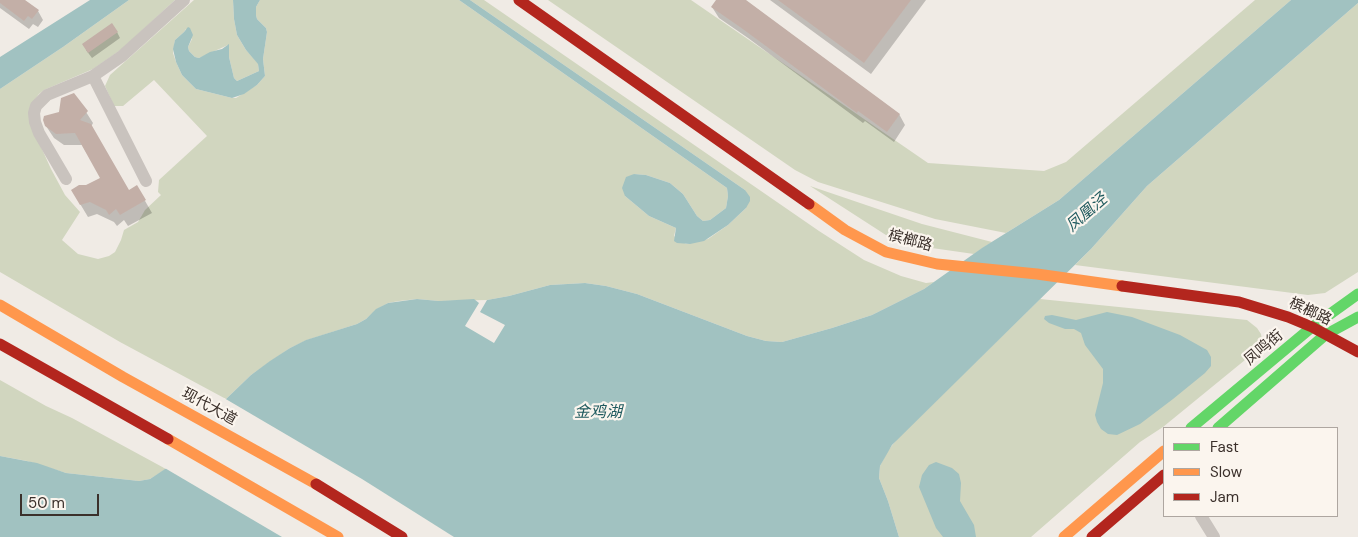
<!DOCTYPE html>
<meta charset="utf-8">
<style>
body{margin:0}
#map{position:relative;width:1358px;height:537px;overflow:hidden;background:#f0ebe5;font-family:"DM Sans",sans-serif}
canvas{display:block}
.legend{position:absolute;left:1163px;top:427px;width:175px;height:90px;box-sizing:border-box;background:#fbf5ee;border:1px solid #aea6a0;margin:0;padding:6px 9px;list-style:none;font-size:15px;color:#3b302b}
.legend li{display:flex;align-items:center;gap:10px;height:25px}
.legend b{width:25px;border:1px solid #aea6a0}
.scale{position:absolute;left:20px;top:494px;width:79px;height:22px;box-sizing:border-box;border:2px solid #3b302b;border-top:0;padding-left:6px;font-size:15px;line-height:18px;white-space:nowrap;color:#3b302b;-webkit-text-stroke:4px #fbf5ee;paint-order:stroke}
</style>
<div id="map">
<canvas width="1358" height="537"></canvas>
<ul class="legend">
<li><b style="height:6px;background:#63d668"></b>Fast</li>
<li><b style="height:6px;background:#ff974d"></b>Slow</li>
<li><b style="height:6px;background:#b3261e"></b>Jam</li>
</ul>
<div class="scale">50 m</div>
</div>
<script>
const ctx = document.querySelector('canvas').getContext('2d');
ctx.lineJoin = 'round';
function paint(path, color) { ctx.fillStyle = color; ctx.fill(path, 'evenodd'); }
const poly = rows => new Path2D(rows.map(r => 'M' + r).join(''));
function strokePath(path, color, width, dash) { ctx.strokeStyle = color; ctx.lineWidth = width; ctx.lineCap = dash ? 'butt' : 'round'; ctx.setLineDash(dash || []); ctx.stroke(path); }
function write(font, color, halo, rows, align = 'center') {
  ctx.font = font + ' "DM Sans","Noto Sans SC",sans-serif'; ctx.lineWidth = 4.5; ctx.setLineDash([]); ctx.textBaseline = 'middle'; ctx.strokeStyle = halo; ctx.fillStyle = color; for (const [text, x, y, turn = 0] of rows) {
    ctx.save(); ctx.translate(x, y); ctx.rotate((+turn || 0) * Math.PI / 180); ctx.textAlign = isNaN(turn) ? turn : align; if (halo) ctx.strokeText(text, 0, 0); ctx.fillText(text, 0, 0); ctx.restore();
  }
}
const green = poly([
 [129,0,175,0,122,49,93,69,44,90,39,94,31,105,32,127,51,169,65,195,80,212,62,240,78,254,98,259,109,256,115,252,121,240,124,230,138,222,145,210,161,195,158,192,159,180,207,136,154,80,123,106,114,106,105,86,110,75,194,0,233,0,234,19,237,35,246,50,258,63,259,71,237,81,234,78,229,57,228,45,199,58,195,57,189,51,188,47,192,39,186,29,184,32,175,40,173,53,176,62,182,75,196,89,232,98,236,98,257,85,265,76,263,59,267,32,266,28,257,19,256,15,256,7,260,0,459,0,727,188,728,196,726,208,710,220,703,221,697,216,683,194,670,183,646,175,634,174,625,196,649,216,676,228,674,236,686,244,708,239,728,225,746,208,745,190,470,0,484,0,819,231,864,260,901,276,926,283,934,282,924,289,872,315,832,328,782,342,766,341,747,336,637,294,606,286,585,283,550,285,509,296,487,300,439,301,417,299,399,301,388,303,377,309,366,319,357,324,307,340,290,348,251,375,226,399,120,342,0,272,0,89,63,47],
 [548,0,691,0,928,163,1044,171,1066,162,1255,0,1291,0,1059,200,1006,233,935,219,818,182,795,170],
 [1358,3,1358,272,1325,293,1308,295,1075,265,1091,249,1147,186],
 [810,186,922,224,992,242,974,254,911,245,889,237],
 [1040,299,1247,320,1257,328,1261,334,1262,341,1256,351,1163,427,1140,442,1031,537,899,537,888,501,879,478,880,466,887,452,897,439],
 [0,380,46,406,72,418,166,469,150,479,139,481,66,473,27,461,0,456]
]);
const water = poly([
 [90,0,129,0,63,47,0,89,0,57],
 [233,0,260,0,256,7,256,15,257,19,266,28,267,32,263,59,265,76,257,85,244,94,232,98,196,89,182,75,176,62,173,49,175,40,184,32,188,27,190,28,193,35,188,47,189,51,195,57,199,58,210,52,222,49,229,44,229,57,234,78,237,81,259,71,258,64,246,50,237,35,234,19],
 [459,0,470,0,745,190,750,197,750,201,746,208,728,225,704,241,690,244,677,243,674,241,676,228,649,216,625,196,622,188,626,177,634,174,646,175,670,183,683,194,697,216,703,221,710,220,726,208,728,196,727,188],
 [1291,0,1358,0,1358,3,1147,186,1091,249,892,445,880,466,879,478,888,501,899,537,0,537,0,456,37,463,66,473,139,481,150,479,168,467,226,399,251,375,270,361,290,348,306,340,357,324,366,319,376,309,388,303,417,299,439,301,474,299,479,303,465,326,494,343,505,325,480,312,487,300,509,296,550,285,585,283,606,286,637,294,747,336,766,341,782,342,832,328,872,315,924,289,982,248,1059,200],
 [1107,312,1132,317,1180,335,1207,350,1211,357,1211,366,1205,373,1173,399,1140,424,1117,435,1108,434,1101,429,1097,422,1095,415,1103,383,1103,369,1085,345,1081,333,1074,329,1065,329,1049,323,1044,319,1045,316,1052,315,1076,320],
 [936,462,952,468,959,474,961,483,960,501,974,525,976,537,943,537,936,528,919,487,922,475,929,465]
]);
const pier = poly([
 [224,398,362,479,454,537,282,537,163,467]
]);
const shadow = poly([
 [0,0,23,0,38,11,43,20,38,27,33,24,29,29,0,8],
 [717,0,745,0,899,114,905,125,894,142,865,121,863,123,748,38,719,18,712,7],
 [770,0,926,0,871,74],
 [117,32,120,38,92,58,86,50],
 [86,112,93,123,91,127,128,192,137,187,152,213,128,226,124,220,117,226,114,222,97,214,88,217,79,202,86,187,102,179,82,145,64,145,54,138,46,126]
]);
const building = poly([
 [0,0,25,0,39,10,32,19,28,16,24,21,0,3],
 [716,0,746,0,900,114,887,132,858,111,857,113,740,27,711,7],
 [778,0,911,0,864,63],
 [112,23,118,32,88,53,82,44],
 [74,93,88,111,80,120,91,124,129,190,137,185,146,200,120,215,116,209,109,215,106,210,90,202,80,205,71,190,79,185,86,185,100,178,75,133,56,134,45,126,43,120,44,116,59,112,61,98]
]);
const street = poly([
 [66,179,39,133,35,122,34,113,36,106,47,95,93,76],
 [146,181,93,76,122,56,184,0],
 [1201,516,1214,537]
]);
const fast = poly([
 [1191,428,1312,327,1358,294],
 [1218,428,1325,335,1358,317]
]);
const slow = poly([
 [809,204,845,230,886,252,937,264,1037,274,1122,286],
 [0,305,123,377,316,484],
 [168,439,338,537],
 [1064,537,1164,451]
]);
const jam = poly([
 [519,0,809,204],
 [1122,286,1239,302,1288,317,1312,327,1358,352],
 [0,344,168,439],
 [316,484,402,537],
 [1092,537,1164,475]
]);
const streetNames = [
 ["槟榔路",910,241,15],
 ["槟榔路",1310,312,25],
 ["凤鸣街",1264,348,-40],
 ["现代大道",209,407,29]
];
const waterNames = [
 ["凤凰泾",1087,213,-41],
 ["金鸡湖",598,413]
];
paint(green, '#d1d6bf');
paint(water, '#a1c2c1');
paint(pier, '#f0ebe5');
paint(shadow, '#0003');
paint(building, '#c3afa7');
strokePath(street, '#c9c3be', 12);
strokePath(fast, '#63d668', 11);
strokePath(slow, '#ff974d', 11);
strokePath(jam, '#b3261e', 11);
write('15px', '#3b302b', '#fbf5ee', streetNames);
write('italic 16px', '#1f5a5e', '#fbf5ee', waterNames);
</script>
